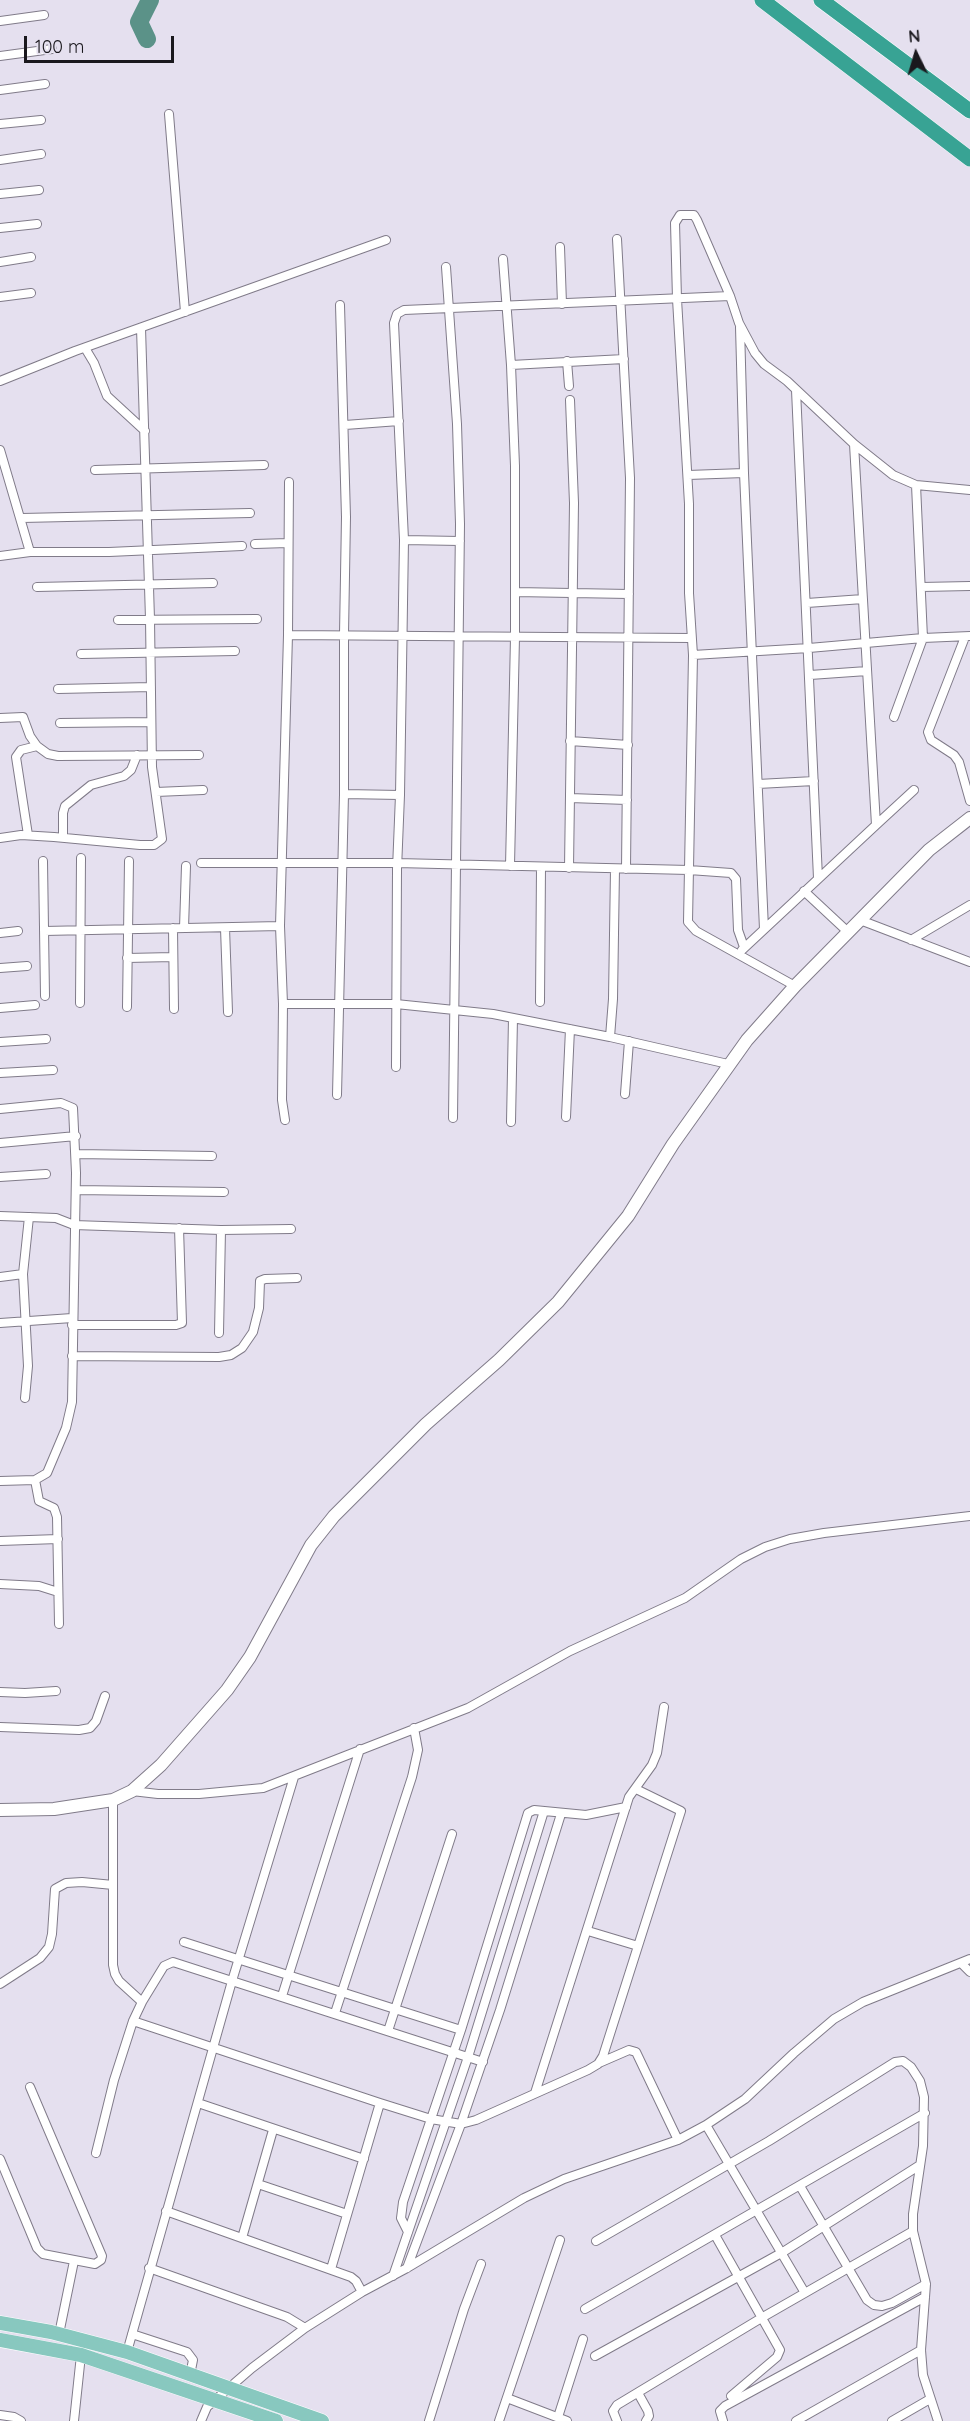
<!DOCTYPE html>
<style>
body{margin:0}
#map{position:relative;width:970px;height:2421px;overflow:hidden;background:#e5e0ef;font-family:Quicksand,sans-serif}
canvas{display:block}
.north{position:absolute;left:886px;top:24px;width:60px;height:60px;-webkit-text-stroke:4px #e5e0ef;paint-order:stroke;rotate:355deg;font-size:16px;font-weight:700;line-height:24px;text-align:center;color:#1a181d}
.north::after{content:'';display:block;margin:auto;width:21px;height:27px;background:#1a181d;clip-path:polygon(50% 0,100% 100%,50% 72%,0 100%)}
.scale{position:absolute;left:24px;top:36px;width:150px;height:27px;box-sizing:border-box;border:3px solid #1a181d;border-top:0;padding-left:8px;font-size:18px;line-height:21px;white-space:nowrap;color:#1a181d;-webkit-text-stroke:4px #e5e0ef;paint-order:stroke}
</style>
<div id="map">
<canvas width="970" height="2421"></canvas>
<div class="north">N</div>
<div class="scale">100 m</div>
</div>
<script>
const ctx = document.querySelector('canvas').getContext('2d');
ctx.lineJoin = 'round';
const poly = rows => new Path2D(rows.map(r => 'M' + r).join(''));
function strokePath(path, color, width, dash) { ctx.strokeStyle = color; ctx.lineWidth = width; ctx.lineCap = dash ? 'butt' : 'round'; ctx.setLineDash(dash || []); ctx.stroke(path); }
const river = poly([
 [147,39,139,22,150,0]
]);
const minor = poly([
 [0,21,44,15],
 [0,56,52,49],
 [0,90,45,84],
 [169,114,185,312],
 [0,124,41,120],
 [0,160,41,154],
 [0,194,39,190],
 [0,228,37,224],
 [617,239,630,478,626,869],
 [560,247,562,304],
 [503,259,511,365,515,466,515,637,510,866],
 [0,262,31,257],
 [446,267,457,424,460,524,453,1118],
 [730,296,697,220,694,215,680,215,675,223,677,299,689,504,689,593,693,655,688,922,696,931,795,986],
 [0,297,31,293],
 [740,327,744,473,764,929],
 [85,348,94,363,107,396,145,431],
 [567,361,569,386],
 [511,365,624,359],
 [0,381,75,351,386,240],
 [796,390,818,878],
 [345,425,399,421],
 [0,450,30,552],
 [95,470,264,465],
 [688,475,744,473],
 [22,518,250,513],
 [404,540,460,541],
 [255,544,288,543],
 [0,556,30,552,109,552,242,546],
 [37,587,213,583],
 [921,587,970,586],
 [515,592,629,594],
 [807,603,863,599],
 [118,620,257,619],
 [288,635,691,638],
 [965,637,928,732,931,740,954,755,959,762,970,801],
 [81,654,235,651],
 [693,655,809,648,923,638,970,636],
 [810,675,867,671],
 [58,689,151,687],
 [894,717,923,638,916,485],
 [0,718,23,717,30,736,37,746,48,754,58,756,199,755],
 [60,723,151,722],
 [570,741,628,745],
 [758,784,814,781],
 [156,792,203,790],
 [344,794,400,795],
 [570,798,627,800],
 [876,825,914,790],
 [28,835,16,757,21,750,37,746],
 [63,837,63,813,65,806,91,785,124,776,131,770,137,755],
 [0,838,21,835,54,837,140,845,154,845,162,839,152,767,150,619,141,328],
 [43,861,45,996],
 [201,863,397,863,689,870,731,873,736,879,738,930,744,947],
 [569,868,574,503,570,400],
 [804,891,848,932],
 [860,920,970,962],
 [173,928,174,1009],
 [184,928,186,866],
 [225,928,228,1012],
 [44,931,280,926],
 [0,933,18,931],
 [911,940,970,905],
 [742,950,876,825,854,444],
 [127,958,173,957],
 [0,968,27,966],
 [540,1002,541,867],
 [80,1003,81,858],
 [283,1004,396,1004,493,1014,610,1037,728,1064],
 [127,1007,129,861],
 [0,1008,35,1005],
 [610,1037,613,999,615,869],
 [0,1042,46,1039],
 [396,1067,397,869,400,795,404,540,394,323,397,314,404,310,730,296,739,323,755,353,764,364,787,381,854,444,893,475,916,485,970,490],
 [0,1073,53,1070],
 [625,1094,629,1041],
 [337,1095,344,794,344,634,346,517,340,305],
 [0,1109,61,1103,73,1108,76,1173,72,1402,66,1428,47,1473,35,1480,0,1481],
 [566,1117,570,1029],
 [285,1120,282,1100,283,1004,280,926,288,635,289,482],
 [511,1122,513,1018],
 [0,1143,76,1136],
 [76,1154,212,1156],
 [0,1177,46,1174],
 [76,1190,224,1192],
 [0,1216,56,1218,74,1225,221,1230,291,1229],
 [0,1277,23,1274],
 [0,1323,72,1318],
 [72,1325,176,1325,182,1323,179,1228],
 [219,1333,221,1230],
 [72,1356,219,1357,231,1355,242,1348,253,1332,259,1308,260,1281,265,1279,297,1278],
 [25,1398,28,1366,23,1274,29,1217],
 [35,1480,39,1501,54,1508,57,1517,59,1624],
 [0,1541,58,1539],
 [0,1584,39,1586,58,1592],
 [0,1692,25,1693,56,1691],
 [0,1727,79,1730,90,1728,96,1721,105,1696],
 [132,1791,158,1794,199,1794,263,1788,468,1708,570,1651,685,1598,741,1559,765,1547,790,1539,824,1533,970,1516],
 [113,1800,113,1965,115,1974,119,1981,142,2002,133,2021,380,2103,431,2119,461,2124,407,2268],
 [588,1931,638,1946],
 [184,1942,461,2030],
 [961,1963,970,1972],
 [0,1984,40,1958,49,1947,52,1934,55,1889,66,1883,82,1882,113,1885],
 [282,1996,360,1749],
 [142,2002,164,1966,173,1962,483,2062],
 [335,2013,412,1777,418,1750,414,1728],
 [388,2031,452,1834],
 [599,2063,629,2050,636,2052,678,2140],
 [535,2093,629,1797,652,1765,657,1753,664,1707],
 [198,2103,364,2159],
 [461,2124,476,2120,588,2070,598,2064,603,2056,681,1811,636,1789],
 [461,2124,500,2010,561,1814],
 [706,2125,805,2293],
 [96,2153,114,2080,133,2021],
 [0,2159,37,2248,43,2254,95,2264,101,2260,102,2256,30,2087],
 [258,2184,347,2214],
 [800,2186,867,2300,874,2305,882,2306,892,2303,926,2284],
 [166,2211,351,2277,356,2281,362,2292],
 [408,2232,401,2218,403,2202,461,2030,528,1813,534,1810,586,1815,626,1807],
 [715,2235,780,2350,777,2357,731,2396],
 [242,2238,273,2130],
 [596,2241,769,2141,895,2062,903,2061,911,2067,920,2081,924,2097,923,2146,913,2214,913,2231,926,2284,921,2350,923,2375,938,2421],
 [149,2268,287,2317,305,2328],
 [331,2269,380,2103],
 [393,2276,468,2057,544,1811],
 [585,2309,925,2113],
 [59,2334,74,2261],
 [132,2334,187,2352,193,2360,190,2375],
 [127,2352,232,1981,294,1777],
 [595,2356,783,2252,920,2165],
 [638,2393,648,2411,649,2416,646,2421],
 [507,2398,567,2421],
 [0,2415,14,2417,21,2421],
 [558,2417,583,2339],
 [74,2421,81,2355],
 [201,2421,207,2407,252,2368,305,2328,362,2292,407,2268,524,2198,564,2179,678,2140,706,2125,745,2099,794,2053,834,2019,863,2002,970,1959],
 [429,2421,464,2309,481,2264],
 [499,2421,560,2240],
 [617,2421,613,2411,617,2405,763,2317,913,2231],
 [723,2421,720,2411,725,2406,925,2297],
 [796,2421,921,2350],
 [892,2421,930,2399]
]);
const secondary = poly([
 [0,1810,54,1809,113,1800,132,1791,161,1765,227,1690,250,1657,311,1545,334,1516,426,1424,499,1360,558,1302,628,1216,673,1144,747,1040,795,986,929,850,970,818]
]);
const primary = poly([
 [0,2323,51,2332,127,2352,322,2421],
 [0,2340,81,2355,276,2421]
]);
const motorway = poly([
 [762,0,970,159],
 [821,0,970,111]
]);
strokePath(river, '#5b9288', 18);
strokePath(minor, '#807b89', 10);
strokePath(secondary, '#807b89', 14);
strokePath(primary, '#fff', 15);
strokePath(motorway, '#fff', 16);
strokePath(minor, '#fff', 8);
strokePath(secondary, '#fff', 12);
strokePath(primary, '#88c8bf', 14);
strokePath(motorway, '#38a394', 15);
</script>
